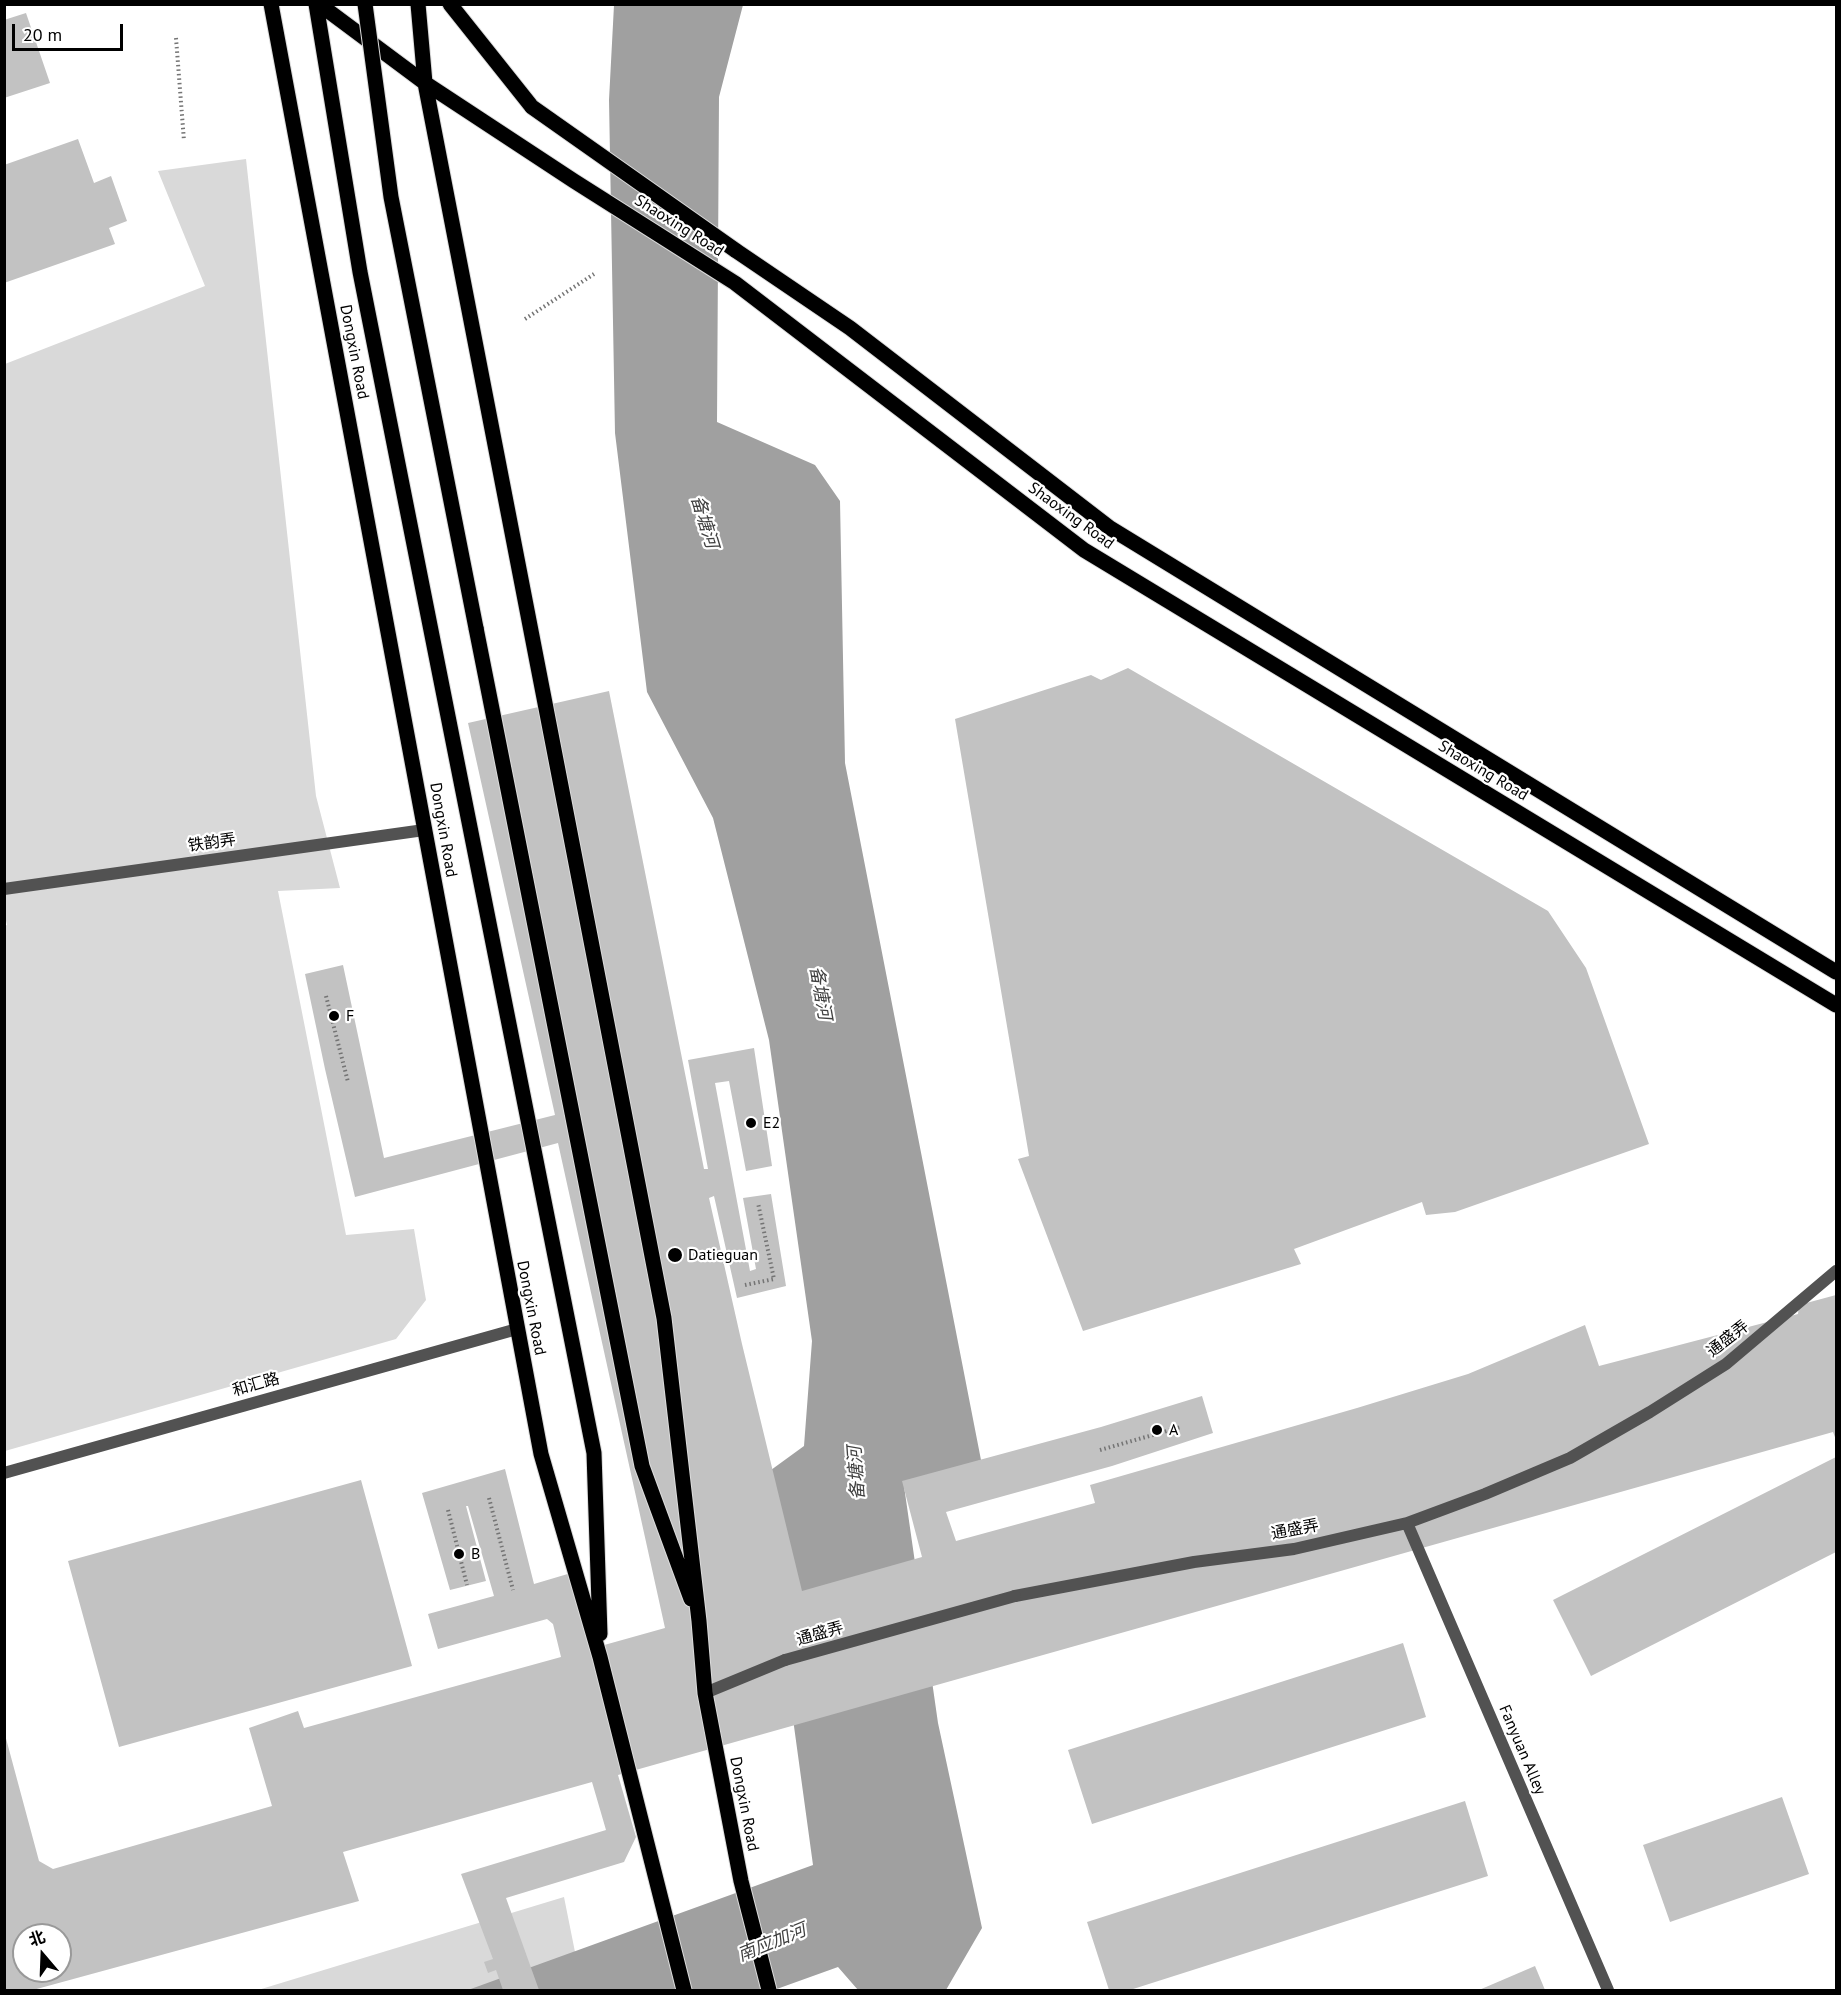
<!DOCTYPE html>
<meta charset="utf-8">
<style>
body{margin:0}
#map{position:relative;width:1841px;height:1995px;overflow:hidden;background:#fff;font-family:"PT Sans","Noto Sans SC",sans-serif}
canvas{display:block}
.frame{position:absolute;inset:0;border:6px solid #000;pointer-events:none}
.north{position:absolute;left:12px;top:1923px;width:60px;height:60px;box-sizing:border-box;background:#fff;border:2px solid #999;border-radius:50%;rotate:341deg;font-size:16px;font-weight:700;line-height:24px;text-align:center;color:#000}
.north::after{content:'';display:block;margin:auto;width:21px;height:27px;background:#000;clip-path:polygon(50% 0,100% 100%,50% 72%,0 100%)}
.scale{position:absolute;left:12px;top:24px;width:111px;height:27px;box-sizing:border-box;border:3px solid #000;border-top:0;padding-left:8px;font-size:18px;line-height:21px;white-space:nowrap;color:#000;-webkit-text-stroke:4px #fff;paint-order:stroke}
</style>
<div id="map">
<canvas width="1841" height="1995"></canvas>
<div class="frame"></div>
<div class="north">北</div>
<div class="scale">20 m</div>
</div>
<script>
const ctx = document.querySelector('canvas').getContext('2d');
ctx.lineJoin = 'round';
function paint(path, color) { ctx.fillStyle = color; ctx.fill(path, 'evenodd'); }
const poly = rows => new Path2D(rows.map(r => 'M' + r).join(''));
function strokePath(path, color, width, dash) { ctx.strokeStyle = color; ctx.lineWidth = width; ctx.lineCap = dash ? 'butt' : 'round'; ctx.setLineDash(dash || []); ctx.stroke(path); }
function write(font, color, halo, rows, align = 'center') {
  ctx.font = font + ' "PT Sans","Noto Sans SC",sans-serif'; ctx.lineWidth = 4.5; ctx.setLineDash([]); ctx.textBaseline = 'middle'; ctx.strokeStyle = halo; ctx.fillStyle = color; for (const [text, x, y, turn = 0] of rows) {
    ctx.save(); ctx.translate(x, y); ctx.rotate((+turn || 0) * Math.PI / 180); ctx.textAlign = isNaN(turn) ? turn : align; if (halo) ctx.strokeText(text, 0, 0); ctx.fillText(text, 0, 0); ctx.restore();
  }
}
const green = poly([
 [246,159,316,796,340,888,278,891,346,1235,414,1229,426,1300,396,1339,5,1451,4,926,7,925,4,912,5,364,205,286,158,171],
 [564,1897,575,1952,472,1990,258,1990]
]);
const water = poly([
 [614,5,743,5,719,97,717,422,815,465,840,501,845,763,981,1460,904,1486,938,1723,982,1928,946,1990,858,1990,838,1967,774,1990,468,1990,813,1865,760,1478,804,1446,812,1341,769,1040,713,818,647,692,615,433,609,100]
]);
const building = poly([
 [26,13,50,83,4,98,4,20],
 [78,139,94,183,111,176,127,221,109,228,115,244,4,283,4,165],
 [1128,668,1548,911,1586,968,1649,1144,1455,1212,1426,1215,1422,1202,1294,1249,1301,1264,1083,1331,1018,1159,1029,1156,955,719,1091,675,1101,680],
 [609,691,704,1169,708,1169,688,1060,754,1048,772,1166,746,1171,729,1081,715,1083,750,1271,756,1269,743,1198,771,1194,786,1286,737,1298,714,1196,709,1198,742,1344,802,1591,922,1557,902,1481,1101,1427,1202,1396,1213,1433,1112,1466,946,1512,956,1541,1095,1503,1090,1485,1357,1408,1468,1374,1585,1325,1599,1366,1798,1314,1799,1305,1836,1295,1836,1440,1833,1432,618,1775,636,1837,624,1862,506,1898,539,1990,503,1990,496,1970,488,1973,484,1962,493,1959,461,1874,606,1830,592,1782,343,1852,359,1901,33,1990,4,1990,4,1731,39,1861,53,1869,272,1806,249,1728,298,1711,304,1728,561,1657,553,1624,547,1619,438,1649,428,1614,494,1596,468,1506,466,1506,486,1581,450,1590,422,1493,505,1469,534,1584,571,1573,590,1649,665,1628,558,1143,355,1197,325,1069,305,974,343,965,384,1158,555,1115,468,723],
 [24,1935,60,1935,60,1971,24,1971],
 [1836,1457,1836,1552,1591,1676,1553,1600],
 [361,1480,412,1666,119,1747,68,1561],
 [1403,1643,1426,1717,1092,1824,1068,1750],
 [1782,1797,1809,1874,1670,1922,1643,1845],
 [1465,1801,1488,1876,1130,1990,1109,1990,1087,1922],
 [1535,1966,1545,1990,1479,1990]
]);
const path = poly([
 [176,38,184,141],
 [525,319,594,274],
 [326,996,348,1082],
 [745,1285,774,1279,758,1203],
 [1100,1450,1181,1427],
 [489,1498,513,1590],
 [448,1510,467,1585]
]);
const street = poly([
 [4,889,424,830],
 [4,1473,517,1329],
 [1407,1523,1608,1990],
 [1015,1596,1194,1562,1294,1549,1407,1523,1485,1494,1570,1458,1650,1412,1726,1364,1836,1271],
 [705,1693,785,1660]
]);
const primary = poly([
 [271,4,541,1454,600,1657,684,1990],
 [316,4,360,272,594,1453,600,1634],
 [319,4,425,83,574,181,735,283,1084,550,1836,1005],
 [418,4,425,83,664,1318,699,1621,705,1693,741,1881,769,1990],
 [450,4,532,107],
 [735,250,850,328,1110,528,1836,972],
 [476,628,642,1466,691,1599]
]);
const streetBridge = poly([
 [785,1660,1015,1596]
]);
const primaryBridge = poly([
 [365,4,391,197,476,628],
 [532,107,735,250]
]);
const markers = [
 [334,1016,6,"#000"],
 [751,1123,6,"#000"],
 [675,1255,8,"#000"],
 [1157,1430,6,"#000"],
 [459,1554,6,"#000"]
];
const streetNames = [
 ["Shaoxing Road",679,226,32],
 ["Dongxin Road",354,352,79],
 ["Shaoxing Road",1071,516,36],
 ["Shaoxing Road",1483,771,31],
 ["Dongxin Road",443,830,80],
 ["铁韵弄",212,843,-8],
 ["Dongxin Road",531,1308,79],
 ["通盛弄",1728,1339,-38],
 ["和汇路",256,1385,-16],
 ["通盛弄",1295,1530,-11],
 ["通盛弄",820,1634,-16],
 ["Fanyuan Alley",1522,1750,67],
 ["Dongxin Road",744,1804,79]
];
const poiNames = [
 ["F",346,1016],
 ["E2",763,1123],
 ["Datieguan",688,1255],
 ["A",1169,1430],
 ["B",471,1554]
];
const waterNames = [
 ["备塘河",704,522,73],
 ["备塘河",820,993,80],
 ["备塘河",857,1473,-94],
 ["南应加河",772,1943,-22]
];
paint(green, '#d9d9d9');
paint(water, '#a0a0a0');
paint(building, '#c2c2c2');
strokePath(primary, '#dbdbdb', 17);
strokePath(path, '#747474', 4, [1.5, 3]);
strokePath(street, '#525252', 12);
strokePath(primary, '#000', 15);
strokePath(primaryBridge, '#dbdbdb', 17, []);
strokePath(streetBridge, '#525252', 12);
strokePath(primaryBridge, '#000', 15);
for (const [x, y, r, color] of markers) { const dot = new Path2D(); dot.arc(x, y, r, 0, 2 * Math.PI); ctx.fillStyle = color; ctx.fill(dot); strokePath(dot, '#fff', 2); }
write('16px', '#000', '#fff', streetNames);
write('16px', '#000', '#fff', poiNames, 'left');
write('italic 18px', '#414141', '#fff', waterNames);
</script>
